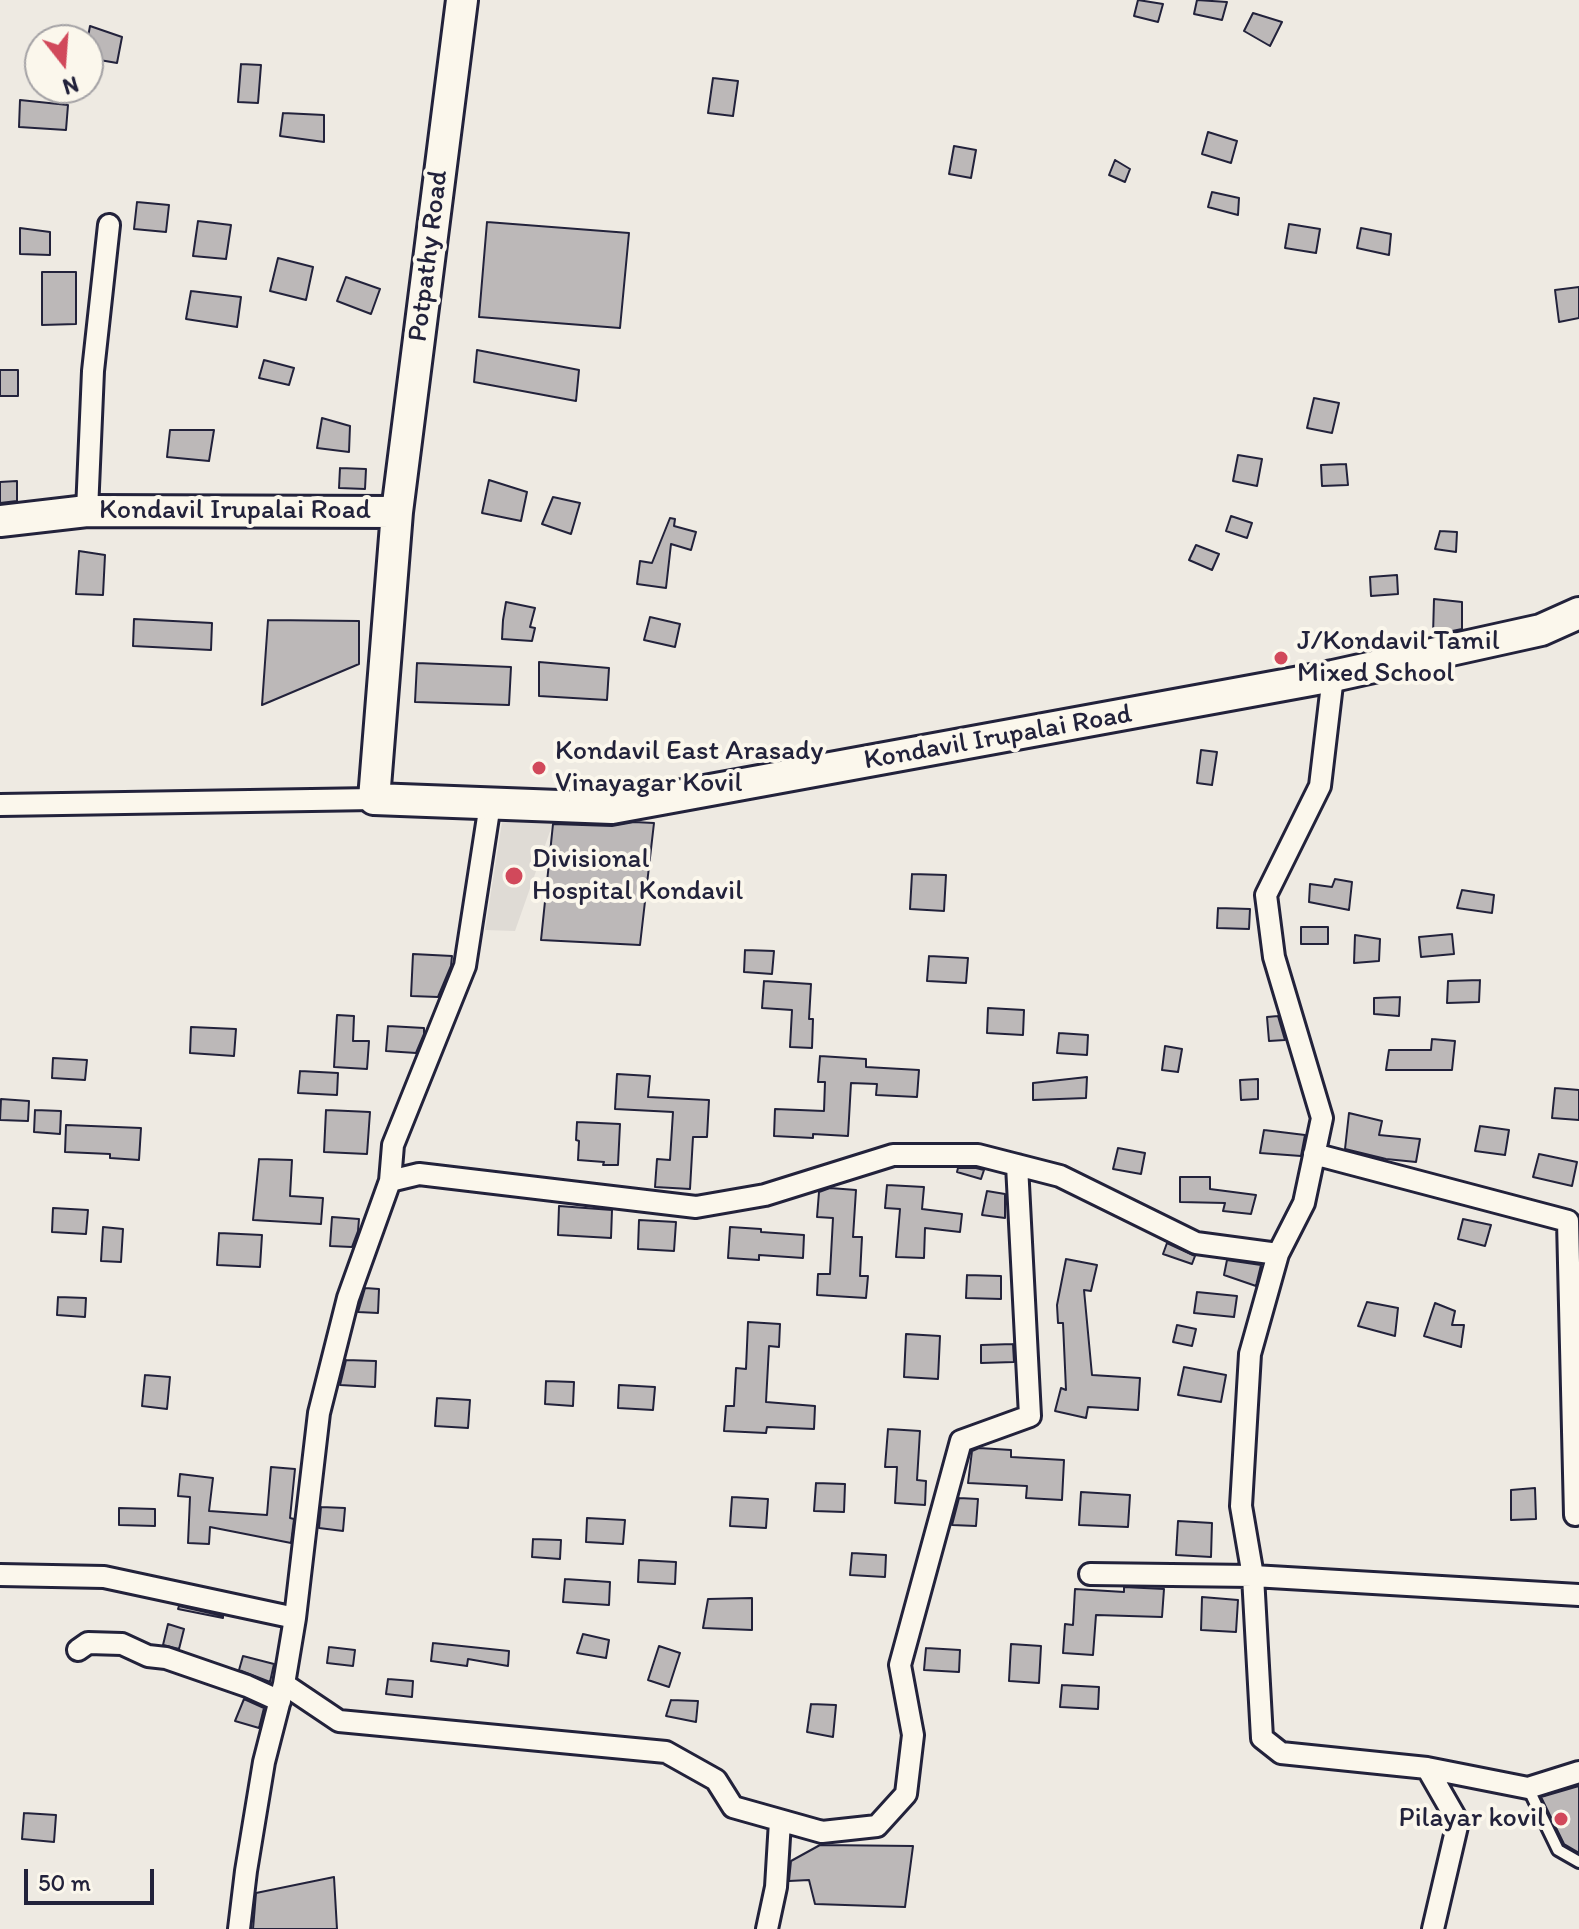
<!DOCTYPE html>
<style>
body{margin:0}
#map{position:relative;width:1579px;height:1929px;overflow:hidden;background:#eeeae2;font-family:Itim,sans-serif}
canvas{display:block}
.north{position:absolute;left:24px;top:24px;width:80px;height:80px;box-sizing:border-box;background:#fbf7ec;border:2px solid #a4a2a5;border-radius:50%;rotate:163deg;font-size:22px;font-weight:700;line-height:32px;text-align:center;color:#22223b}
.north::after{content:'';display:block;margin:auto;width:28px;height:36px;background:#d1495b;clip-path:polygon(50% 0,100% 100%,50% 72%,0 100%)}
.scale{position:absolute;left:24px;top:1869px;width:130px;height:36px;box-sizing:border-box;border:4px solid #22223b;border-top:0;padding-left:10px;font-size:24px;line-height:28px;white-space:nowrap;color:#22223b;-webkit-text-stroke:6px #fbf7ec;paint-order:stroke}
</style>
<div id="map">
<canvas width="1579" height="1929"></canvas>
<div class="north">N</div>
<div class="scale">50 m</div>
</div>
<script>
const ctx = document.querySelector('canvas').getContext('2d');
ctx.lineJoin = 'round';
function paint(path, color) { ctx.fillStyle = color; ctx.fill(path, 'evenodd'); }
const poly = rows => new Path2D(rows.map(r => 'M' + r).join(''));
function strokePath(path, color, width, dash) { ctx.strokeStyle = color; ctx.lineWidth = width; ctx.lineCap = dash ? 'butt' : 'round'; ctx.setLineDash(dash || []); ctx.stroke(path); }
function write(font, color, halo, rows, align = 'center') {
  ctx.font = font + ' Itim,sans-serif'; ctx.lineWidth = 8; ctx.setLineDash([]); ctx.textBaseline = 'middle'; ctx.strokeStyle = halo; ctx.fillStyle = color; for (const [text, x, y, turn = 0] of rows) {
    ctx.save(); ctx.translate(x, y); ctx.rotate((+turn || 0) * Math.PI / 180); ctx.textAlign = isNaN(turn) ? turn : align; if (halo) ctx.strokeText(text, 0, 0); ctx.fillText(text, 0, 0); ctx.restore();
  }
}
const built = poly([
 [554,820,515,931,485,930,502,822]
]);
const building = poly([
 [1138,0,1163,4,1158,22,1134,16,1138,0],
 [1197,0,1227,2,1222,20,1194,14,1197,0],
 [1253,13,1282,22,1270,46,1244,31,1253,13],
 [90,26,122,37,117,63,88,58,88,37,90,26],
 [241,64,261,65,258,103,238,102,241,64],
 [713,78,738,81,733,116,708,113,713,78],
 [20,100,68,105,66,130,19,127,20,100],
 [283,113,324,115,324,142,280,136,283,113],
 [1208,132,1237,141,1231,163,1202,154,1208,132],
 [954,146,976,150,971,178,949,174,954,146],
 [1115,160,1130,169,1125,182,1109,175,1115,160],
 [1212,192,1239,198,1238,215,1208,207,1212,192],
 [137,202,169,205,166,232,134,229,137,202],
 [198,221,231,225,226,259,193,256,198,221],
 [487,222,629,233,620,328,479,317,487,222],
 [1289,224,1320,229,1316,253,1285,248,1289,224],
 [20,228,50,232,50,255,20,254,20,228],
 [1361,228,1391,234,1389,255,1357,248,1361,228],
 [278,258,313,267,306,300,270,291,278,258],
 [42,272,76,272,76,324,42,325,42,272],
 [346,277,380,289,371,314,337,301,346,277],
 [1579,287,1579,318,1559,322,1555,290,1579,287],
 [191,291,241,297,237,327,186,319,191,291],
 [477,350,579,370,576,401,474,382,477,350],
 [264,360,294,368,289,385,259,378,264,360],
 [0,370,18,370,18,396,0,396,0,370],
 [1314,398,1339,403,1332,433,1307,428,1314,398],
 [322,418,350,426,349,452,317,448,322,418],
 [170,430,214,430,209,461,167,457,170,430],
 [1238,455,1262,459,1257,486,1233,481,1238,455],
 [1346,464,1348,485,1322,486,1321,465,1346,464],
 [340,468,366,469,365,489,339,488,340,468],
 [489,480,527,492,521,521,482,513,489,480],
 [17,481,17,501,0,503,0,482,17,481],
 [553,497,580,503,571,534,542,524,553,497],
 [1231,516,1252,523,1247,538,1226,531,1231,516],
 [670,518,675,519,674,526,696,532,691,550,671,544,666,588,637,584,640,561,652,563,670,518],
 [1440,531,1457,532,1456,552,1435,549,1440,531],
 [1196,545,1219,554,1212,570,1189,560,1196,545],
 [79,551,105,555,103,595,76,594,79,551],
 [1397,575,1398,594,1371,596,1370,577,1397,575],
 [1434,599,1462,602,1462,629,1433,635,1434,599],
 [506,602,535,608,530,627,535,628,532,641,502,639,503,620,506,602],
 [650,617,680,624,675,647,644,640,650,617],
 [134,619,212,623,211,650,133,646,134,619],
 [268,620,359,621,359,664,262,705,268,620],
 [539,662,609,668,607,700,539,696,539,662],
 [417,663,511,667,509,705,415,702,417,663],
 [1201,750,1217,752,1212,785,1197,783,1201,750],
 [634,822,654,823,640,945,541,940,553,824,612,826,634,822],
 [912,874,946,875,944,911,910,909,912,874],
 [1335,879,1352,882,1349,910,1309,902,1310,884,1332,887,1335,879],
 [1462,890,1494,895,1492,913,1457,908,1462,890],
 [1218,908,1250,909,1249,929,1217,928,1218,908],
 [1301,927,1328,927,1328,944,1301,944,1301,927],
 [1452,934,1454,954,1421,957,1419,937,1452,934],
 [1355,935,1380,939,1379,961,1354,963,1355,935],
 [745,950,774,951,772,974,744,972,745,950],
 [413,954,452,956,451,966,438,997,411,996,413,954],
 [929,956,968,958,966,983,927,981,929,956],
 [1480,980,1479,1002,1447,1003,1448,981,1480,980],
 [764,981,811,984,809,1019,813,1019,812,1048,790,1047,792,1010,762,1008,764,981],
 [1400,997,1399,1016,1374,1014,1374,998,1400,997],
 [988,1008,1024,1010,1023,1035,987,1033,988,1008],
 [337,1015,354,1016,353,1041,369,1041,367,1069,334,1067,337,1015],
 [1278,1016,1285,1040,1269,1041,1267,1017,1278,1016],
 [388,1026,424,1028,424,1034,416,1053,386,1051,388,1026],
 [191,1027,236,1029,234,1056,190,1053,191,1027],
 [1059,1033,1088,1035,1087,1055,1057,1053,1059,1033],
 [1432,1039,1455,1041,1452,1070,1386,1070,1389,1050,1431,1050,1432,1039],
 [1165,1046,1182,1049,1178,1072,1162,1070,1165,1046],
 [820,1056,866,1059,866,1067,919,1070,917,1097,876,1095,877,1084,851,1083,848,1136,813,1134,813,1138,774,1136,775,1109,824,1111,825,1082,818,1082,820,1056],
 [53,1058,87,1060,85,1080,52,1078,53,1058],
 [300,1071,338,1073,337,1095,298,1093,300,1071],
 [617,1074,650,1076,648,1097,709,1100,707,1137,693,1137,690,1189,655,1187,657,1159,670,1160,673,1112,615,1109,617,1074],
 [1087,1077,1086,1098,1033,1100,1033,1083,1087,1077],
 [1258,1079,1258,1099,1241,1100,1240,1080,1258,1079],
 [1555,1088,1579,1090,1579,1120,1552,1118,1555,1088],
 [1,1099,29,1101,28,1121,0,1120,1,1099],
 [35,1110,61,1111,60,1134,34,1132,35,1110],
 [326,1110,370,1112,367,1154,324,1152,326,1110],
 [1349,1113,1382,1121,1379,1135,1420,1139,1416,1162,1386,1159,1345,1149,1349,1113],
 [577,1122,620,1124,618,1165,603,1165,604,1162,578,1160,579,1141,576,1140,577,1122],
 [66,1125,141,1128,139,1160,110,1158,110,1154,65,1152,66,1125],
 [1480,1126,1509,1130,1505,1155,1475,1151,1480,1126],
 [1264,1130,1305,1135,1301,1156,1260,1153,1264,1130],
 [1118,1148,1145,1153,1141,1174,1113,1169,1118,1148],
 [1539,1154,1577,1162,1572,1186,1533,1177,1539,1154],
 [259,1159,292,1160,290,1196,323,1198,321,1224,253,1220,259,1159],
 [958,1168,976,1168,984,1170,981,1179,957,1172,958,1168],
 [1180,1177,1210,1177,1210,1189,1256,1195,1251,1214,1223,1211,1225,1203,1180,1202,1180,1177],
 [887,1185,924,1187,922,1209,962,1214,960,1232,925,1228,924,1258,896,1257,900,1209,885,1208,887,1185],
 [830,1188,856,1190,853,1237,862,1237,860,1276,868,1276,866,1298,817,1295,818,1274,830,1274,833,1218,817,1217,819,1192,830,1188],
 [987,1191,1005,1194,1005,1218,982,1215,987,1191],
 [559,1206,612,1210,611,1238,558,1235,559,1206],
 [53,1208,88,1210,86,1234,52,1232,53,1208],
 [332,1217,359,1219,358,1231,352,1247,330,1246,332,1217],
 [1463,1219,1491,1225,1485,1246,1458,1239,1463,1219],
 [639,1220,676,1222,674,1251,638,1249,639,1220],
 [103,1227,123,1229,121,1262,101,1261,103,1227],
 [730,1227,761,1229,761,1232,804,1235,803,1258,759,1255,759,1260,728,1258,730,1227],
 [219,1233,262,1235,260,1267,217,1265,219,1233],
 [1167,1243,1195,1256,1192,1264,1163,1254,1167,1243],
 [1066,1259,1097,1265,1091,1291,1084,1290,1092,1375,1140,1378,1138,1410,1088,1407,1086,1418,1055,1411,1061,1388,1066,1390,1063,1323,1058,1323,1057,1305,1066,1259],
 [1227,1260,1261,1265,1256,1286,1224,1275,1227,1260],
 [967,1275,1001,1276,1001,1299,966,1298,967,1275],
 [365,1288,379,1289,378,1313,358,1312,365,1288],
 [1197,1292,1237,1296,1234,1317,1194,1313,1197,1292],
 [58,1297,86,1298,85,1317,57,1315,58,1297],
 [1367,1302,1398,1308,1395,1336,1358,1326,1367,1302],
 [1435,1303,1455,1311,1452,1325,1464,1325,1461,1347,1424,1336,1435,1303],
 [748,1322,780,1324,779,1347,769,1346,766,1402,815,1406,814,1429,767,1427,766,1433,724,1431,726,1406,734,1406,736,1368,746,1369,748,1322],
 [1177,1325,1196,1329,1192,1346,1173,1342,1177,1325],
 [906,1334,940,1336,938,1379,904,1377,906,1334],
 [1013,1344,1014,1362,981,1363,981,1345,1013,1344],
 [346,1360,376,1361,375,1387,340,1385,346,1360],
 [1184,1367,1226,1375,1221,1402,1178,1395,1184,1367],
 [145,1375,170,1377,167,1409,142,1406,145,1375],
 [546,1381,574,1382,573,1406,545,1404,546,1381],
 [619,1385,655,1387,653,1410,618,1408,619,1385],
 [437,1398,470,1400,468,1428,435,1426,437,1398],
 [888,1429,920,1431,917,1480,926,1481,925,1505,895,1503,897,1467,885,1467,888,1429],
 [979,1448,1011,1450,1011,1457,1064,1460,1062,1500,1026,1498,1027,1486,968,1483,972,1451,979,1448],
 [271,1467,295,1469,290,1518,294,1519,291,1543,210,1527,209,1544,188,1543,190,1497,178,1496,180,1474,213,1478,209,1511,267,1515,271,1467],
 [816,1483,845,1484,844,1512,814,1511,816,1483],
 [1535,1488,1536,1519,1511,1520,1511,1490,1535,1488],
 [1081,1492,1130,1495,1128,1527,1079,1525,1081,1492],
 [732,1497,768,1499,766,1528,730,1526,732,1497],
 [959,1498,978,1499,976,1526,952,1525,959,1498],
 [321,1507,345,1508,343,1531,319,1528,321,1507],
 [119,1508,155,1509,155,1526,119,1525,119,1508],
 [587,1518,625,1520,623,1544,586,1542,587,1518],
 [1178,1521,1212,1523,1211,1557,1176,1555,1178,1521],
 [533,1539,561,1540,560,1559,532,1557,533,1539],
 [852,1553,886,1555,885,1577,850,1575,852,1553],
 [639,1560,676,1562,675,1584,638,1582,639,1560],
 [565,1579,610,1582,609,1605,563,1602,565,1579],
 [1124,1587,1164,1589,1162,1617,1096,1615,1093,1655,1063,1653,1065,1624,1073,1625,1075,1589,1124,1592,1124,1587],
 [1202,1597,1238,1600,1236,1632,1201,1630,1202,1597],
 [752,1598,752,1630,703,1628,708,1599,752,1598],
 [179,1606,223,1616,223,1618,178,1609,179,1606],
 [168,1624,184,1629,179,1649,163,1645,168,1624],
 [583,1634,609,1640,606,1658,577,1653,583,1634],
 [433,1643,509,1651,508,1666,468,1659,467,1666,431,1661,433,1643],
 [1011,1644,1041,1646,1039,1683,1009,1681,1011,1644],
 [659,1646,680,1653,669,1687,648,1680,659,1646],
 [329,1647,355,1650,353,1666,327,1663,329,1647],
 [926,1648,960,1650,959,1672,924,1670,926,1648],
 [243,1656,274,1664,270,1682,239,1670,243,1656],
 [388,1679,413,1681,412,1697,386,1694,388,1679],
 [1062,1685,1099,1687,1098,1709,1060,1707,1062,1685],
 [244,1699,264,1708,259,1728,235,1721,244,1699],
 [671,1700,698,1701,696,1722,666,1716,671,1700],
 [811,1704,836,1705,833,1737,807,1732,811,1704],
 [1579,1786,1579,1853,1564,1844,1541,1797,1579,1786],
 [24,1813,56,1815,54,1842,22,1839,24,1813],
 [820,1845,913,1846,905,1907,815,1904,809,1880,789,1881,791,1861,820,1845],
 [334,1877,337,1929,253,1929,256,1893,334,1877]
]);
const lane = poly([
 [1528,1788,1558,1850,1579,1862]
]);
const street = poly([
 [87,511,93,371,109,225],
 [1333,676,1320,786,1266,895,1274,957,1322,1118,1304,1203,1278,1254,1250,1354,1241,1506,1253,1576,1262,1738,1281,1753,1427,1768,1458,1822,1433,1929],
 [490,804,465,966,393,1145,390,1181,348,1298,319,1413,295,1618,284,1684,339,1721,666,1752,716,1780,733,1807,822,1832,877,1826,906,1794,913,1735,900,1665,961,1441,1030,1416,1017,1165],
 [0,805,374,799],
 [1314,1154,1568,1221,1575,1515],
 [390,1181,419,1174,696,1207,765,1195,893,1155,978,1155,1060,1176,1196,1243,1278,1254],
 [1090,1574,1253,1576,1579,1595],
 [0,1575,104,1577,295,1618],
 [78,1650,88,1643,122,1644,148,1656,166,1658,247,1686,280,1701],
 [1427,1768,1528,1788,1579,1772],
 [239,1929,246,1871,264,1762,284,1684],
 [767,1929,776,1887,780,1821]
]);
const secondary = poly([
 [397,512,462,0],
 [0,521,87,511,397,512,374,799,612,808,1333,676,1541,630,1579,613]
]);
const markers = [
 [1281,658,8,"#d1495b"],
 [539,768,8,"#d1495b"],
 [514,876,10,"#d1495b"],
 [1561,1819,8,"#d1495b"]
];
const streetNames = [
 ["Potpathy Road",429,256,-83],
 ["Kondavil Irupalai Road",235,511],
 ["Kondavil Irupalai Road",998,738,-10]
];
const poiNames = [
 ["J/Kondavil Tamil",1297,642],
 ["Mixed School",1297,674],
 ["Kondavil East Arasady",555,752],
 ["Vinayagar Kovil",555,784],
 ["Divisional",532,860],
 ["Hospital Kondavil",532,892],
 ["Pilayar kovil",1545,1819,"right"]
];
paint(built, '#dfdbd5');
paint(building, '#bcb8b8');
strokePath(building, '#22223b', 2);
strokePath(lane, '#22223b', 16);
strokePath(street, '#22223b', 26);
strokePath(secondary, '#22223b', 36);
strokePath(lane, '#fbf7ec', 10);
strokePath(street, '#fbf7ec', 20);
strokePath(secondary, '#fbf7ec', 30);
for (const [x, y, r, color] of markers) { const dot = new Path2D(); dot.arc(x, y, r, 0, 2 * Math.PI); ctx.fillStyle = color; ctx.fill(dot); strokePath(dot, '#fbf7ec', 3); }
write('28px', '#22223b', '#fbf7ec', streetNames);
write('28px', '#22223b', '#fbf7ec', poiNames, 'left');
</script>
